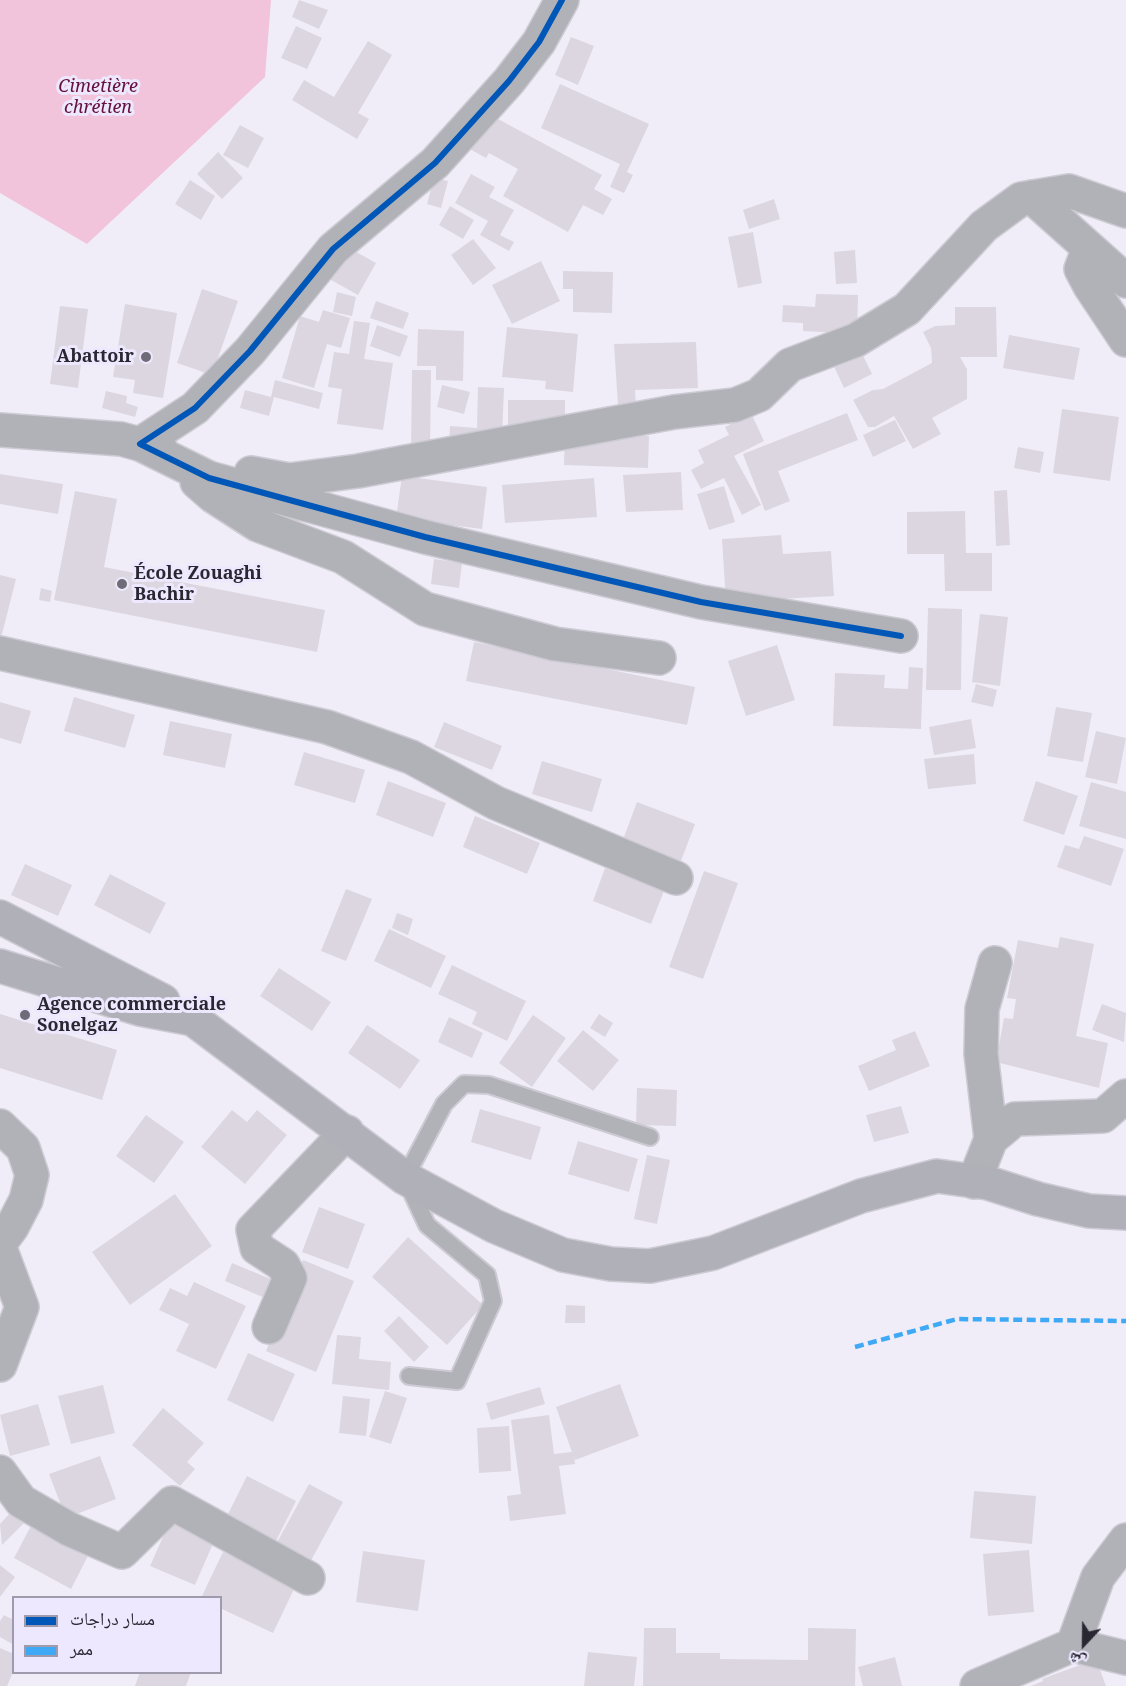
<!DOCTYPE html>
<meta charset="utf-8">
<style>
body{margin:0}
#map{position:relative;width:1126px;height:1686px;overflow:hidden;background:#f0edf9;font-family:"Noto Serif","Noto Naskh Arabic",serif}
canvas{display:block}
.legend{position:absolute;left:12px;top:1596px;width:210px;height:78px;box-sizing:border-box;background:#ede8fe;border:2px solid #9f9bac;margin:0;padding:8px 10px;list-style:none;font-size:18px;color:#292731}
.legend li{display:flex;align-items:center;gap:12px;height:30px}
.legend b{width:30px;border:2px solid #9f9bac}
.north{position:absolute;left:1054px;top:1614px;width:60px;height:60px;-webkit-text-stroke:4px #ede8fe;paint-order:stroke;rotate:202deg;font-size:16px;font-weight:700;line-height:24px;text-align:center;color:#292731}
.north::after{content:'';display:block;margin:auto;width:21px;height:27px;background:#292731;clip-path:polygon(50% 0,100% 100%,50% 72%,0 100%)}
</style>
<div id="map">
<canvas width="1126" height="1686"></canvas>
<ul class="legend">
<li><b style="height:8px;background:#0057b8"></b>مسار دراجات</li>
<li><b style="height:8px;background:#3fa9f5"></b>ممر</li>
</ul>
<div class="north">ش</div>
</div>
<script>
const ctx = document.querySelector('canvas').getContext('2d');
ctx.lineJoin = 'round';
function paint(path, color) { ctx.fillStyle = color; ctx.fill(path, 'evenodd'); }
const poly = rows => new Path2D(rows.map(r => 'M' + r).join(''));
function strokePath(path, color, width, dash) { ctx.strokeStyle = color; ctx.lineWidth = width; ctx.lineCap = dash ? 'butt' : 'round'; ctx.setLineDash(dash || []); ctx.stroke(path); }
function write(font, color, halo, rows, align = 'center') {
  ctx.font = font + ' "Noto Serif",serif'; ctx.lineWidth = 6; ctx.setLineDash([]); ctx.textBaseline = 'middle'; ctx.strokeStyle = halo; ctx.fillStyle = color; for (const [text, x, y, turn = 0] of rows) {
    ctx.save(); ctx.translate(x, y); ctx.rotate((+turn || 0) * Math.PI / 180); ctx.textAlign = isNaN(turn) ? turn : align; if (halo) ctx.strokeText(text, 0, 0); ctx.fillText(text, 0, 0); ctx.restore();
  }
}
const green = poly([
 [0,0,271,0,265,77,87,244,0,193]
]);
const building = poly([
 [299,0,328,10,319,29,292,17],
 [296,26,322,38,307,69,281,58],
 [571,37,594,46,578,85,555,75],
 [368,41,392,55,358,113,369,119,357,139,292,100,304,80,334,97],
 [560,84,649,124,627,172,633,175,624,193,610,187,620,164,541,128],
 [485,112,602,175,594,189,612,199,603,215,583,205,568,232,503,196,518,169,489,153,486,158,466,147],
 [240,125,264,138,248,168,223,155],
 [218,152,243,178,222,199,197,174],
 [471,174,495,187,489,197,514,210,500,235,514,242,509,251,480,235,488,221,455,203],
 [434,178,448,181,441,208,427,204],
 [190,180,215,196,201,220,175,204],
 [774,199,780,219,749,229,743,210],
 [450,206,474,220,463,239,439,225],
 [753,232,762,283,738,288,728,237],
 [473,239,496,268,473,285,451,255],
 [342,244,376,263,358,295,324,276],
 [855,250,857,283,836,284,834,252],
 [541,261,560,301,512,324,492,285],
 [563,271,613,272,612,313,573,312,573,289,563,289],
 [202,289,238,301,212,375,177,363],
 [337,292,356,297,352,316,333,312],
 [816,294,858,295,857,334,803,331,803,323,782,322,783,305,815,307],
 [376,301,409,313,403,329,370,318],
 [125,304,177,313,163,398,133,393,135,380,113,377],
 [60,306,88,309,78,388,50,384],
 [955,307,996,307,997,357,960,357,967,369,967,399,932,418,941,434,913,449,894,416,875,427,868,427,853,400,873,390,883,389,932,363,931,348,923,332,935,326,955,325],
 [323,310,350,318,341,348,327,344,314,388,282,378,300,316,319,322],
 [354,321,370,323,364,359,393,363,383,430,337,424,342,389,328,387,334,352,349,354],
 [377,325,408,336,400,357,370,346],
 [507,327,578,334,573,392,545,389,546,381,502,377],
 [418,329,464,331,463,381,436,380,436,366,417,366],
 [1009,335,1080,348,1074,380,1003,368],
 [696,342,698,388,635,390,636,405,618,405,614,344],
 [859,347,872,374,844,388,831,360],
 [412,370,431,370,430,453,411,452],
 [275,380,323,393,319,409,274,397,269,416,240,408,245,390,271,397],
 [442,385,470,392,464,414,437,407],
 [478,387,504,388,502,438,449,445,450,426,477,428],
 [106,391,127,396,126,403,138,407,135,417,102,408],
 [508,400,565,400,565,431,508,430],
 [1062,409,1119,417,1110,481,1053,473],
 [751,413,764,441,734,456,761,505,742,515,724,478,701,489,691,470,704,463,698,450,729,435,725,427],
 [847,413,858,440,778,471,790,501,765,511,743,454],
 [895,420,906,441,873,457,863,435],
 [565,433,649,436,648,468,564,465],
 [1018,447,1044,452,1040,473,1014,468],
 [681,472,683,510,626,512,623,475],
 [0,474,63,484,58,514,0,504],
 [402,476,487,487,482,529,396,518],
 [594,478,597,517,505,523,502,485],
 [724,486,735,522,709,530,697,494],
 [1007,490,1010,545,996,546,994,491],
 [75,491,117,499,104,567,325,610,317,652,54,600],
 [965,511,966,553,992,553,992,591,945,591,944,554,907,554,907,512],
 [781,535,783,554,831,551,834,596,726,602,722,539],
 [434,559,462,563,459,588,431,584],
 [0,575,16,579,1,638,0,638],
 [41,588,52,591,50,602,39,600],
 [928,608,962,609,961,690,926,690],
 [980,614,1008,617,1000,686,972,682],
 [474,642,695,687,687,725,466,681],
 [777,645,795,700,746,716,728,661],
 [909,667,923,668,921,729,833,726,835,673,885,675,884,688,908,689],
 [976,684,997,690,993,707,971,702],
 [74,697,135,715,125,748,64,731],
 [0,702,31,711,21,744,0,738],
 [1056,707,1092,713,1083,762,1047,756],
 [971,719,976,748,934,755,929,727],
 [170,721,232,734,225,768,163,755],
 [444,722,502,746,492,770,434,747],
 [1096,731,1126,738,1117,784,1085,777],
 [304,752,365,770,355,803,294,785],
 [974,754,976,784,928,789,924,759],
 [542,761,602,779,592,812,532,794],
 [388,781,446,803,433,837,376,815],
 [1036,781,1078,796,1064,835,1023,821],
 [1091,782,1126,792,1126,839,1079,826],
 [637,802,695,824,679,866,621,845],
 [475,816,540,843,527,874,463,847],
 [1084,836,1124,849,1111,886,1057,867,1065,845,1079,849],
 [25,864,72,885,58,916,11,895],
 [605,868,664,891,651,924,593,901],
 [704,871,738,883,703,979,669,967],
 [110,874,166,903,150,934,94,905],
 [346,889,372,899,346,961,321,951],
 [397,913,413,919,408,935,392,928],
 [389,929,446,956,431,988,374,961],
 [1060,937,1094,944,1076,1036,1108,1043,1099,1088,996,1062,1004,1018,1013,1019,1016,999,1007,998,1018,940,1058,948],
 [452,965,526,1001,507,1041,472,1024,477,1012,438,994],
 [279,968,331,1002,312,1031,260,996],
 [1102,1004,1126,1013,1124,1042,1092,1030],
 [0,1014,117,1050,102,1100,0,1068],
 [599,1014,613,1023,605,1037,590,1028],
 [533,1015,566,1038,532,1087,499,1063],
 [449,1017,483,1033,472,1058,438,1042],
 [367,1025,420,1060,400,1089,348,1053],
 [583,1030,619,1060,593,1091,557,1061],
 [915,1031,930,1066,869,1091,858,1066,896,1050,892,1040],
 [637,1088,677,1090,676,1126,636,1125],
 [901,1106,909,1133,874,1142,866,1115],
 [480,1109,541,1127,531,1160,471,1142],
 [232,1110,247,1122,257,1110,287,1135,245,1184,201,1147],
 [146,1115,184,1142,154,1183,116,1156],
 [578,1141,638,1159,629,1192,568,1174],
 [647,1155,670,1160,657,1224,634,1219],
 [175,1194,212,1246,130,1305,92,1252],
 [319,1207,365,1224,348,1269,302,1252],
 [408,1237,483,1305,447,1345,372,1277],
 [303,1260,354,1281,316,1372,266,1351],
 [232,1263,273,1280,265,1298,225,1281],
 [194,1282,246,1306,216,1369,176,1351,189,1324,159,1310,170,1288,187,1296],
 [566,1305,585,1306,585,1323,565,1323],
 [399,1316,429,1347,414,1362,384,1331],
 [337,1335,361,1337,359,1359,391,1362,389,1390,332,1384],
 [248,1353,295,1374,273,1422,227,1400],
 [620,1384,639,1436,575,1460,574,1456,575,1464,559,1466,566,1514,510,1521,507,1496,521,1494,511,1420,549,1415,554,1454,572,1452,556,1407],
 [103,1385,115,1433,71,1444,58,1396],
 [540,1387,545,1404,491,1420,486,1403],
 [385,1391,407,1398,391,1444,369,1437],
 [343,1396,370,1399,366,1436,339,1433],
 [38,1404,50,1445,10,1456,0,1415],
 [163,1408,204,1443,187,1462,195,1469,180,1486,132,1445],
 [509,1426,511,1471,479,1473,477,1428],
 [100,1456,116,1499,66,1518,49,1474],
 [247,1476,296,1501,273,1547,224,1522],
 [309,1484,343,1502,309,1564,275,1546],
 [974,1491,1036,1496,1032,1544,970,1538],
 [11,1512,24,1523,2,1545,0,1524],
 [171,1519,215,1539,195,1585,150,1566],
 [33,1522,90,1552,71,1589,14,1558],
 [1029,1550,1034,1612,988,1616,983,1554],
 [363,1551,425,1560,418,1611,356,1602],
 [223,1552,295,1587,273,1633,220,1608,220,1598,201,1598],
 [0,1565,15,1577,0,1597],
 [4,1615,14,1620,14,1645,0,1637,0,1621],
 [644,1628,676,1628,676,1653,720,1653,720,1659,808,1660,808,1628,856,1629,855,1686,643,1686],
 [0,1648,14,1654,14,1670,7,1686,0,1686],
 [588,1652,637,1657,634,1686,584,1686],
 [895,1657,902,1686,863,1686,858,1667],
 [1096,1659,1106,1686,1031,1686,1043,1681,1042,1679],
 [140,1672,191,1672,186,1686,135,1686]
]);
const service = poly([
 [409,1376,457,1381,493,1301,487,1275,427,1225,405,1178,444,1104,464,1084,489,1085,650,1137]
]);
const minor = poly([
 [562,0,539,42,509,81,435,163,333,249,250,351,195,408,140,444,209,478,425,537,701,602,901,636],
 [1032,197,1126,281],
 [1089,248,1081,269,1090,286,1126,340],
 [0,430,121,439,161,450],
 [251,473,289,480,358,471,674,412,735,405,759,395,790,365,856,340,907,309,984,226,1021,199,1069,191,1126,211],
 [197,482,213,496,258,525,343,557,425,609,555,644,659,658],
 [0,653,327,727,411,757,496,803,676,878],
 [0,1126,23,1148,32,1175,26,1200,12,1227,0,1243],
 [991,1139,1015,1119,1103,1116,1126,1096],
 [974,1182,991,1139,981,1054,982,1009,995,963],
 [0,1248,22,1307,0,1365],
 [269,1327,290,1278,283,1265,257,1248,253,1230,347,1132],
 [0,1472,21,1501,69,1529,122,1552,172,1503,308,1578],
 [1073,1645,1126,1658],
 [977,1686,1073,1645,1098,1577,1126,1540]
]);
const secondary = poly([
 [0,917,163,1001],
 [0,966,140,1009,193,1019,405,1178,494,1226,563,1255,611,1264,650,1266,713,1253,861,1196,937,1176,988,1183,1038,1199,1089,1211,1126,1213]
]);
const quiet = poly([
 [855,1347,957,1319,1126,1321]
]);
const cycleway = poly([
 [562,0,539,42,509,81,435,163,333,249,250,351,195,408,140,444,209,478,425,537,701,602,901,636]
]);
const markers = [
 [146,357,6,"#6f6c77"],
 [122,584,6,"#6f6c77"],
 [25,1015,6,"#6f6c77"]
];
const parkNames = [
 ["Cimetière",98,87],
 ["chrétien",98,108]
];
const poiNames = [
 ["Abattoir",134,357,"right"],
 ["École Zouaghi",134,574],
 ["Bachir",134,595],
 ["Agence commerciale",37,1005],
 ["Sonelgaz",37,1026]
];
paint(green, '#f1c4db');
paint(building, '#dcd6e0');
strokePath(service, '#cdcad4', 20);
strokePath(minor, '#cdcad4', 36);
strokePath(secondary, '#cdcad4', 36);
strokePath(service, '#b0b2b7', 16);
strokePath(minor, '#b0b2b7', 33);
strokePath(secondary, '#b0b1b8', 33);
strokePath(quiet, '#3fa9f5', 4.5, [9, 4.5]);
strokePath(cycleway, '#0057b8', 6);
for (const [x, y, r, color] of markers) { const dot = new Path2D(); dot.arc(x, y, r, 0, 2 * Math.PI); ctx.fillStyle = color; ctx.fill(dot); strokePath(dot, '#ede8fe', 2); }
write('italic 18px', '#65113c', '#ede8fe', parkNames);
write('bold 18px', '#292731', '#ede8fe', poiNames, 'left');
</script>
